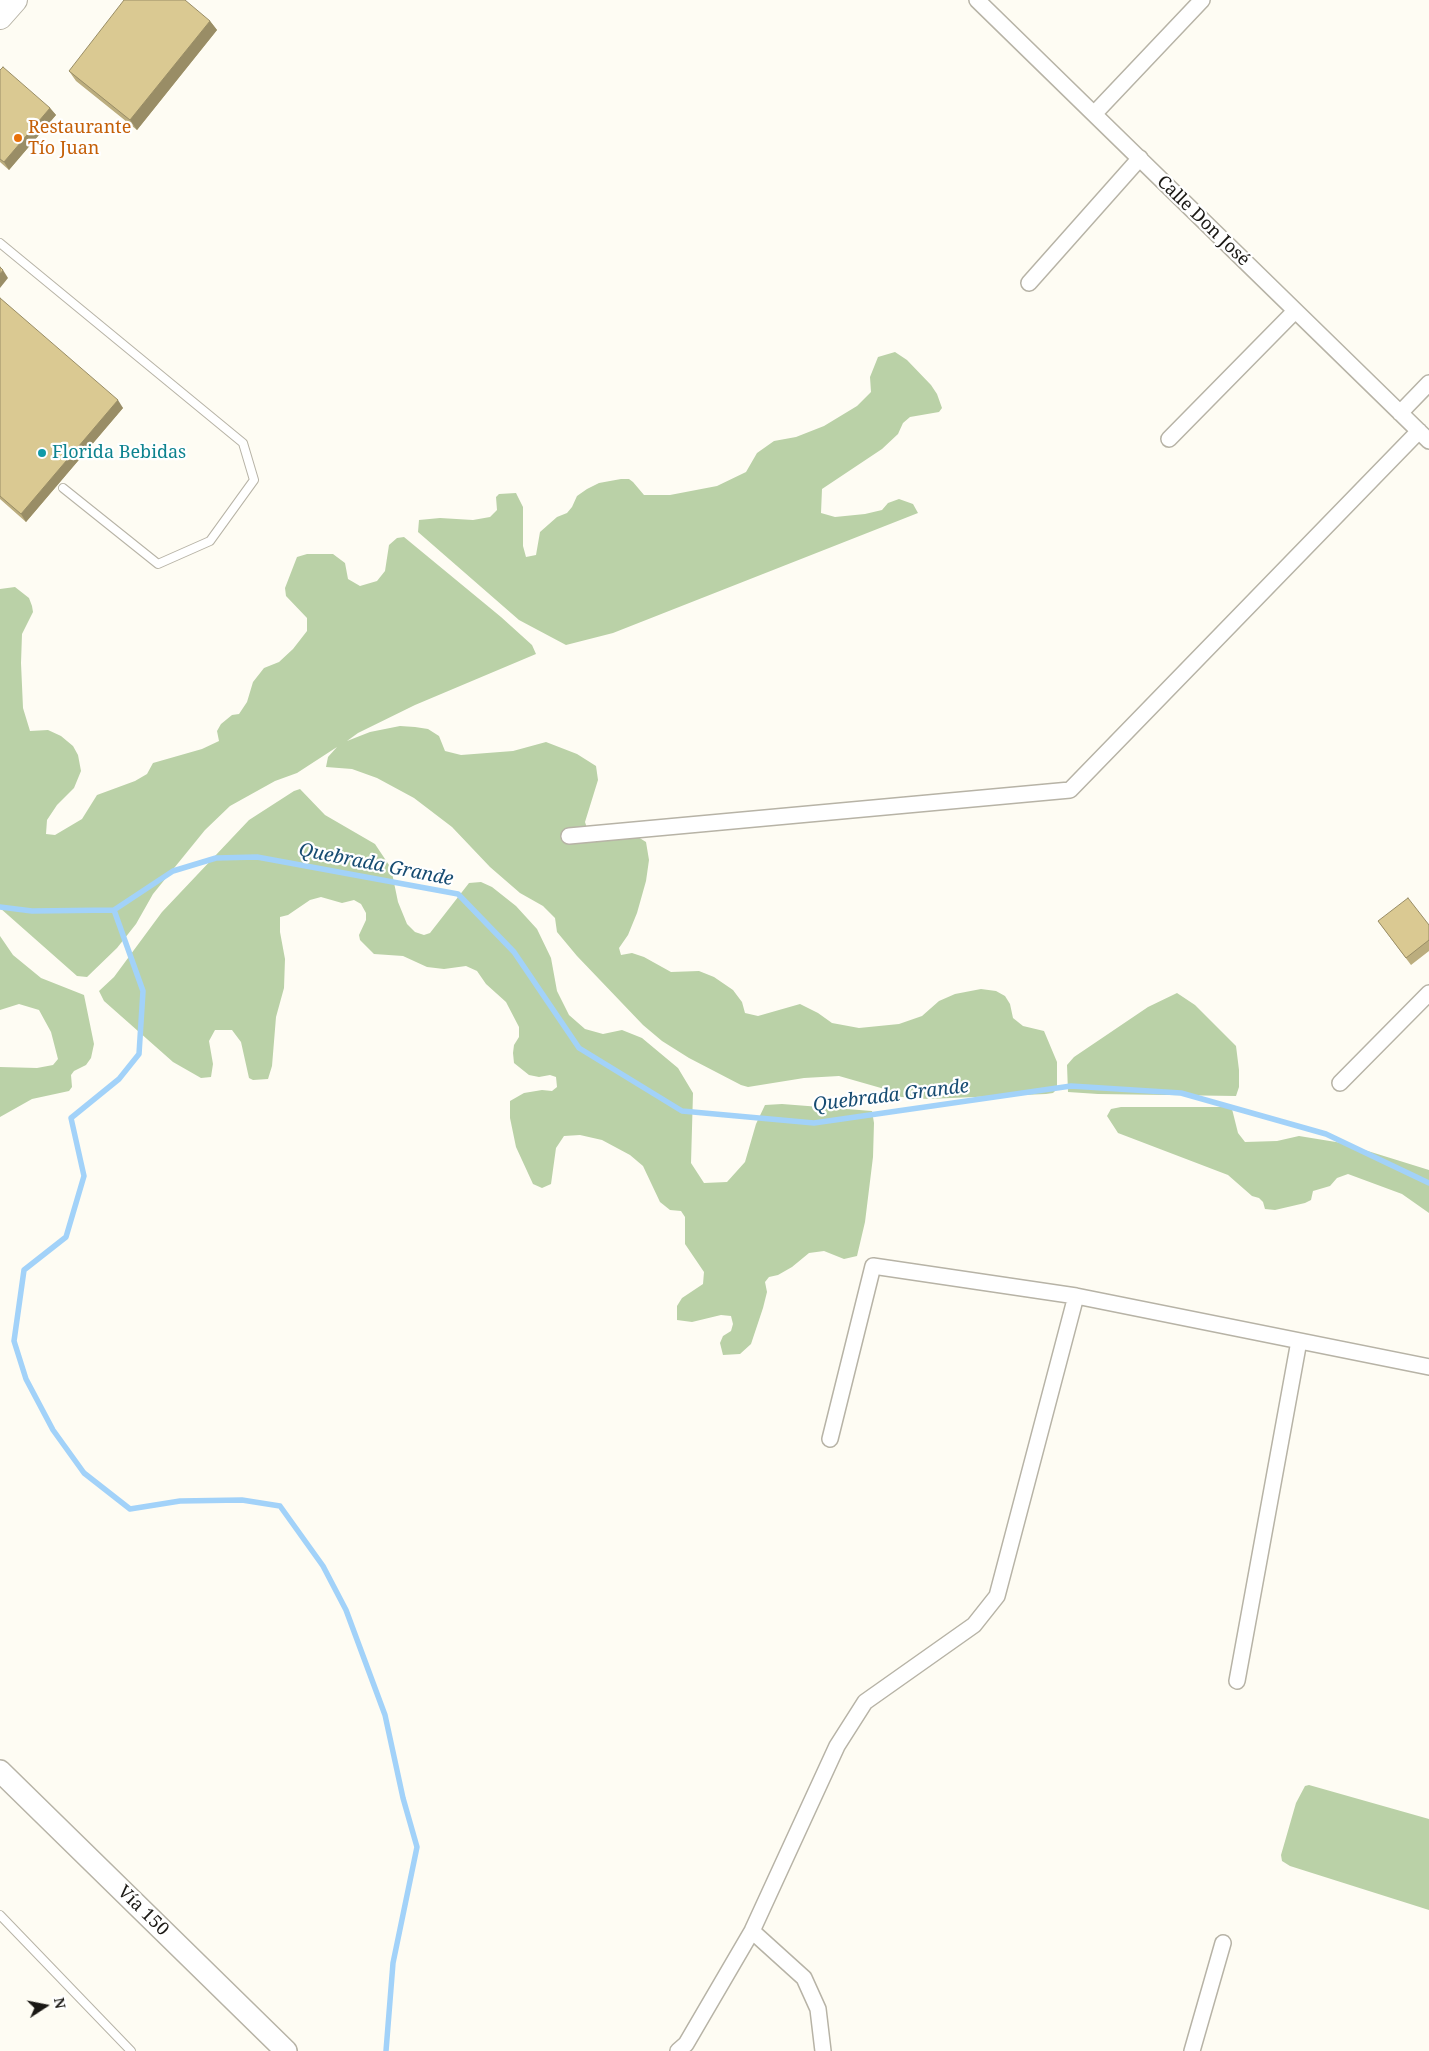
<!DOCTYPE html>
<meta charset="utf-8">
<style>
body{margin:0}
#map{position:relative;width:1429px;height:2051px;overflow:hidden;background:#fefcf3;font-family:"Noto Serif",serif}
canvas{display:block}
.north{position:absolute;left:20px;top:1981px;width:50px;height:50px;-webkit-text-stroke:4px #fff;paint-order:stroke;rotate:79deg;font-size:14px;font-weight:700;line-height:20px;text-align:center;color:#1a1814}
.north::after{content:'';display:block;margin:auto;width:18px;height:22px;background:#1a1814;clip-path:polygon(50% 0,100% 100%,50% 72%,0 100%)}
</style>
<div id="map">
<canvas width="1429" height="2051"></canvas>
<div class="north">N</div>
</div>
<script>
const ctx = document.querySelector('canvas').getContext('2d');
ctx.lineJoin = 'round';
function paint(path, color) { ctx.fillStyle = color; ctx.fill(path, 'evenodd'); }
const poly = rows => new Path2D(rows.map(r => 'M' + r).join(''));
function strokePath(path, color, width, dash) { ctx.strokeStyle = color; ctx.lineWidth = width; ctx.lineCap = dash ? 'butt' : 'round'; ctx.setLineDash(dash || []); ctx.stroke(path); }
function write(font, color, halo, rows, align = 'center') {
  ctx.font = font + ' "Noto Serif",serif'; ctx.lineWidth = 4.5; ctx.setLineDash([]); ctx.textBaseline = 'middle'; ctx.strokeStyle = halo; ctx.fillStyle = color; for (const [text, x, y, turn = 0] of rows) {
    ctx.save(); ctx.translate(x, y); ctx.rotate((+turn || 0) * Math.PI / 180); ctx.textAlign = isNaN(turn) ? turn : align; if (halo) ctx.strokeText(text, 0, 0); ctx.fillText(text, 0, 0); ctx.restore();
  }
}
const green = poly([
 [895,352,907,360,931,385,937,394,942,408,939,412,910,417,903,423,898,434,882,449,822,489,821,513,835,517,865,514,882,510,888,503,899,499,913,504,918,513,613,633,566,645,519,620,418,532,419,520,440,518,473,520,490,517,497,510,496,497,499,494,516,493,523,507,523,546,526,557,536,555,540,532,557,517,567,513,572,507,577,496,587,489,599,483,621,479,629,479,633,482,644,495,670,495,717,486,746,472,757,453,774,441,796,437,824,426,857,406,871,392,870,377,878,357],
 [404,537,501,617,532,645,536,654,415,705,358,733,347,741,370,732,400,726,415,727,428,729,439,736,445,751,461,755,513,751,546,742,577,754,596,766,598,780,585,822,589,834,638,837,646,842,649,860,646,881,637,913,628,935,619,948,621,955,632,953,644,957,671,972,699,971,714,977,733,990,742,1002,745,1013,758,1016,800,1004,818,1013,832,1023,859,1028,899,1024,922,1016,939,1001,955,994,981,989,996,991,1005,996,1010,1004,1013,1018,1023,1026,1044,1031,1057,1062,1057,1089,1053,1093,1046,1094,928,1099,889,1096,888,1090,839,1076,804,1078,748,1087,741,1085,689,1058,662,1041,643,1025,577,956,557,932,555,918,543,906,520,893,490,867,452,827,414,798,377,778,352,769,326,767,328,757,337,747,297,773,275,781,230,806,205,830,153,894,136,924,117,948,87,977,77,976,0,908,0,589,15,587,29,598,32,606,33,612,22,634,21,663,23,708,30,731,48,730,61,736,73,746,78,755,81,771,74,788,57,805,47,820,46,834,55,835,82,819,97,795,135,781,147,774,153,763,202,749,219,741,217,731,221,724,232,715,239,714,247,702,253,682,264,668,279,662,293,649,307,631,307,618,286,596,285,588,297,557,307,554,333,554,345,563,348,579,360,586,377,581,385,571,389,545,397,538],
 [300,789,325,815,375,844,391,868,398,902,407,924,415,932,424,935,430,933,469,883,481,882,492,887,516,906,537,929,551,958,557,991,569,1015,585,1029,603,1034,622,1030,642,1038,678,1068,693,1093,691,1163,704,1183,727,1182,745,1162,756,1124,765,1105,782,1104,872,1111,874,1123,873,1157,865,1222,857,1256,844,1259,824,1251,809,1253,792,1267,778,1275,769,1277,765,1282,767,1292,763,1308,751,1344,740,1354,723,1355,720,1343,723,1336,731,1331,733,1324,731,1316,721,1315,692,1322,677,1320,677,1306,682,1298,703,1284,704,1272,685,1244,685,1217,681,1211,670,1210,660,1202,643,1166,630,1155,602,1140,580,1135,564,1136,556,1148,551,1184,542,1188,533,1184,516,1147,510,1118,510,1101,524,1093,542,1090,552,1091,557,1087,556,1077,550,1075,539,1077,529,1075,514,1063,513,1053,514,1045,519,1037,519,1027,506,1002,486,984,477,971,466,966,444,969,427,967,403,956,374,954,360,940,359,935,366,920,366,913,361,904,354,900,342,903,321,897,310,900,288,915,280,917,280,932,285,959,284,988,276,1017,272,1066,268,1079,253,1080,249,1078,241,1042,232,1030,215,1030,209,1041,213,1064,211,1077,201,1078,173,1062,104,1001,99,991,114,977,162,912,249,820,294,791],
 [0,936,13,955,41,978,84,995,94,1044,91,1058,86,1065,74,1071,71,1075,72,1087,69,1091,32,1099,0,1117,0,1067,37,1068,53,1065,58,1059,51,1032,39,1010,19,1004,0,1010],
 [1177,993,1195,1005,1236,1046,1239,1070,1239,1087,1236,1096,1098,1094,1068,1092,1067,1065,1074,1057,1148,1007],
 [1121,1107,1226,1107,1232,1109,1238,1133,1245,1142,1277,1141,1299,1136,1342,1143,1429,1170,1429,1213,1402,1194,1348,1174,1337,1178,1330,1186,1313,1191,1311,1200,1305,1203,1275,1210,1265,1209,1263,1202,1259,1198,1252,1196,1228,1175,1118,1133,1107,1116,1111,1109],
 [1309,1785,1429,1819,1429,1910,1290,1866,1282,1861,1281,1855,1296,1803,1305,1786]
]);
const stream = poly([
 [0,907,32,911,114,910,173,871,216,858,257,857,458,894,514,952,579,1048,682,1111,814,1123,1071,1086,1181,1093,1326,1134,1429,1183],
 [114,910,143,991,139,1054,119,1079,71,1118,84,1176,66,1237,24,1270,14,1341,26,1379,53,1430,84,1473,130,1509,180,1501,242,1500,280,1506,323,1566,346,1610,385,1715,403,1798,417,1847,393,1963,386,2051]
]);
const lane = poly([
 [0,243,243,443,254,480,210,541,158,564,63,488],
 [0,1915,131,2051]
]);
const street = poly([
 [977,0,1429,441],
 [1094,114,1202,0],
 [1029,283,1140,158],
 [1400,413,1429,383],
 [1169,439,1295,311],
 [569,836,1070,790,1419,431],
 [1340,1083,1429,993],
 [830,1439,873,1266,1076,1296],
 [1237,1681,1299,1341],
 [752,1931,804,1978,818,2009,823,2051],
 [678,2051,686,2044,752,1931,837,1746,865,1702,974,1625,997,1596,1076,1296,1429,1367],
 [1192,2051,1223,1943]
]);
const secondary = poly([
 [0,1771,286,2051]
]);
const primary = poly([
 [0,17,15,0]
]);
const wall = poly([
 [210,21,217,30,137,130,76,81,69,71],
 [0,70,50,108,56,115,9,170,0,162],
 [0,298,123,408,26,522,0,499],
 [1378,921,1429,925,1429,951,1411,965]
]);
const shadedWall = poly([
 [210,21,217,30,137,130,130,120],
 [50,108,56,115,9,170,4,162],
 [3,270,8,278,0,288,0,274],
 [118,400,123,408,26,522,21,514]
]);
const building = poly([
 [124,0,185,0,210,21,130,120,69,71,124,0],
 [3,67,50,108,4,162,0,159,0,70,3,67],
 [0,267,3,270,0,274,0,267],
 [0,298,118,400,21,514,0,496,0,298],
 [1408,898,1429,925,1429,940,1406,958,1378,921,1408,898]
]);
const markers = [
 [18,138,5,"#e8710a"],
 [42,453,5,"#0f9aa8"]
];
const foodNames = [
 ["Restaurante",28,128],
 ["Tío Juan",28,149]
];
const streetNames = [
 ["Calle Don José",1203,221,44],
 ["Vía 150",143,1911,44]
];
const cultureNames = [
 ["Florida Bebidas",52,453]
];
const waterNames = [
 ["Quebrada Grande",376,865,11],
 ["Quebrada Grande",891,1096,-7]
];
paint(green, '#bad1a7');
strokePath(stream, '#a2d2f9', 5.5);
strokePath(lane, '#b7b3a6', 10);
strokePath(street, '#b7b3a6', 18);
strokePath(secondary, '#b7b3a6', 24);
strokePath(primary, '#b7b3a6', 26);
strokePath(lane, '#fff', 8);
strokePath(street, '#fff', 15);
strokePath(secondary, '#fff', 21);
strokePath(primary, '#fff', 24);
paint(wall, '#bbad7e');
paint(shadedWall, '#998d66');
paint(building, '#dac992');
strokePath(building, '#998d66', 1);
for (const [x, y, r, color] of markers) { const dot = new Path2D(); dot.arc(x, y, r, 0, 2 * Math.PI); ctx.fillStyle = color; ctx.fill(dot); strokePath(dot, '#fff', 2); }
write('18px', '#c56008', '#fff', foodNames, 'left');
write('18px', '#1a1814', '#fff', streetNames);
write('18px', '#0d838f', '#fff', cultureNames, 'left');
write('italic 19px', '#174c72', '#fff', waterNames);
</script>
